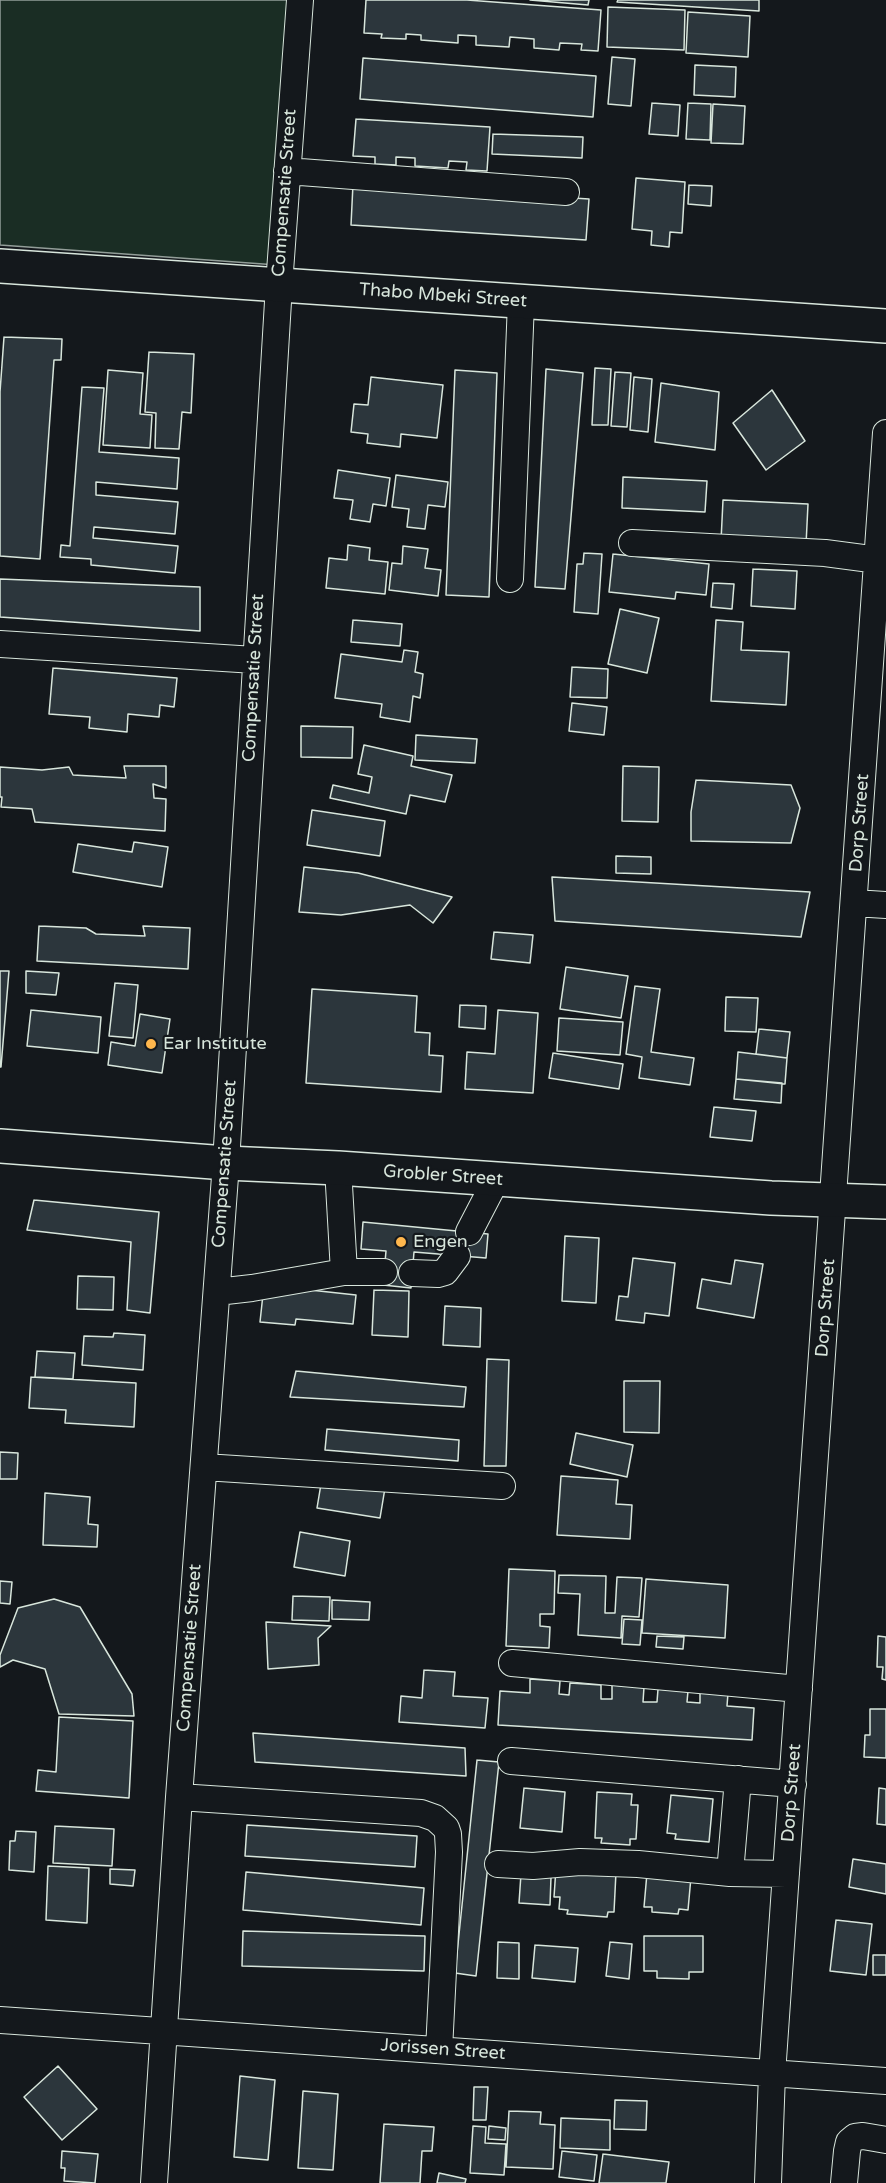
<!DOCTYPE html>
<style>
body{margin:0}
canvas{display:block;background:#14181c}
</style>
<canvas width="886" height="2183"></canvas>
<script>
const ctx = document.querySelector('canvas').getContext('2d');
ctx.lineJoin = 'round';
function paint(path, color) { ctx.fillStyle = color; ctx.fill(path, 'evenodd'); }
const poly = rows => new Path2D(rows.map(r => 'M' + r).join(''));
function strokePath(path, color, width, dash) { ctx.strokeStyle = color; ctx.lineWidth = width; ctx.lineCap = dash ? 'butt' : 'round'; ctx.setLineDash(dash || []); ctx.stroke(path); }
function write(font, color, halo, rows, align = 'center') {
  ctx.font = font + ' "Varela Round",sans-serif'; ctx.lineWidth = 4.5; ctx.setLineDash([]); ctx.textBaseline = 'middle'; ctx.strokeStyle = halo; ctx.fillStyle = color; for (const [text, x, y, turn = 0] of rows) {
    ctx.save(); ctx.translate(x, y); ctx.rotate((+turn || 0) * Math.PI / 180); ctx.textAlign = isNaN(turn) ? turn : align; if (halo) ctx.strokeText(text, 0, 0); ctx.fillText(text, 0, 0); ctx.restore();
  }
}
const green = poly([
 [0,0,294,0,277,265,0,245,0,0]
]);
const building = poly([
 [366,0,467,0,601,10,598,51,581,50,582,44,560,43,559,50,534,48,534,39,510,37,509,47,476,45,476,36,458,35,458,43,421,40,421,35,406,34,406,39,381,38,382,34,364,33,366,0],
 [530,0,589,0,588,5,530,0],
 [618,0,759,0,759,11,617,2,618,0],
 [608,7,685,10,684,50,607,47,608,7],
 [688,12,750,16,748,57,686,53,688,12],
 [612,57,635,59,631,106,608,104,612,57],
 [363,58,596,76,593,117,360,99,363,58],
 [695,65,736,67,735,97,694,95,695,65],
 [652,103,680,105,678,136,649,134,652,103],
 [688,103,711,104,710,140,686,139,688,103],
 [713,104,745,106,743,144,711,143,713,104],
 [356,119,490,127,487,171,466,170,467,162,449,161,448,168,415,166,415,158,396,157,396,165,375,164,375,157,353,156,356,119],
 [493,134,583,137,582,158,492,154,493,134],
 [636,178,685,182,682,233,670,232,669,247,651,245,652,231,632,229,636,178],
 [353,184,589,199,586,240,351,225,353,184],
 [689,185,712,186,711,206,688,204,689,185],
 [4,337,62,339,61,360,54,360,40,559,0,556,0,392,4,337],
 [149,352,194,354,191,413,182,412,179,449,155,448,156,413,145,412,149,352],
 [595,368,611,369,608,425,592,425,595,368],
 [546,369,583,373,565,589,535,587,546,369],
 [108,370,143,373,140,414,152,415,150,448,103,445,108,370],
 [455,370,497,373,489,597,446,595,455,370],
 [615,372,631,373,627,427,611,426,615,372],
 [371,377,443,385,437,438,401,434,400,447,367,443,368,434,351,432,354,404,368,405,371,377],
 [634,377,652,379,648,432,630,430,634,377],
 [661,383,719,392,715,450,655,442,661,383],
 [82,387,104,388,99,452,179,458,177,489,96,482,96,495,178,502,175,534,94,527,93,538,178,546,175,573,91,565,91,559,60,557,61,545,70,546,82,387],
 [772,390,805,441,766,470,733,423,772,390],
 [338,470,390,478,386,506,373,504,370,522,350,519,353,500,334,498,338,470],
 [396,475,448,482,445,507,428,505,425,529,407,527,409,509,392,507,396,475],
 [623,477,707,481,705,512,622,508,623,477],
 [723,500,808,504,806,545,721,541,723,500],
 [348,545,370,548,369,560,388,562,385,594,326,588,329,558,347,560,348,545],
 [403,546,428,549,425,568,441,570,438,596,389,590,392,563,402,564,403,546],
 [584,553,602,554,598,614,574,612,577,564,583,564,584,553],
 [613,554,709,564,706,595,676,592,675,599,609,592,613,554],
 [753,569,797,571,795,609,751,606,753,569],
 [0,579,200,587,200,631,0,617,0,579],
 [713,583,734,584,732,609,711,607,713,583],
 [620,609,659,618,647,673,608,664,620,609],
 [353,620,402,624,400,646,351,642,353,620],
 [716,620,743,622,741,650,789,652,786,705,711,701,716,620],
 [404,650,418,652,415,672,423,674,420,698,413,696,410,722,380,717,382,704,335,698,341,654,402,662,404,650],
 [572,667,608,669,607,698,570,697,572,667],
 [53,668,177,678,174,707,160,705,159,717,128,714,127,732,89,728,90,717,49,714,53,668],
 [572,703,607,707,604,735,569,731,572,703],
 [301,726,353,727,352,758,301,757,301,726],
 [416,735,477,739,475,763,415,760,416,735],
 [364,745,413,756,411,766,452,775,445,802,410,795,406,814,330,798,333,785,369,793,372,777,358,774,364,745],
 [124,766,166,766,166,788,153,784,154,798,166,799,165,831,35,822,32,809,1,807,2,797,0,797,0,767,42,770,69,767,73,775,126,778,124,766],
 [623,766,659,767,658,822,622,821,623,766],
 [696,780,791,785,800,808,791,843,691,841,691,812,696,780],
 [312,810,385,821,380,856,307,845,312,810],
 [134,842,168,847,162,887,73,872,78,844,132,852,134,842],
 [616,856,651,857,651,874,616,873,616,856],
 [304,867,358,873,452,897,433,923,410,905,341,915,299,912,304,867],
 [552,877,810,892,801,937,555,921,552,877],
 [39,926,86,928,96,934,145,936,143,926,190,928,188,969,37,961,39,926],
 [494,932,533,935,530,963,491,959,494,932],
 [566,967,628,976,621,1018,560,1009,566,967],
 [0,971,9,971,1,1067,0,1067,0,971],
 [26,971,59,973,56,995,26,993,26,971],
 [115,983,138,985,133,1038,109,1036,115,983],
 [635,986,660,989,651,1052,694,1058,690,1085,639,1078,642,1057,626,1054,635,986],
 [312,989,417,996,415,1032,430,1033,429,1055,443,1056,441,1092,306,1083,312,989],
 [726,997,758,998,756,1032,725,1031,726,997],
 [460,1005,486,1006,485,1029,459,1027,460,1005],
 [31,1010,101,1017,98,1053,27,1046,31,1010],
 [498,1010,538,1013,533,1093,465,1089,467,1052,495,1054,498,1010],
 [140,1014,170,1019,162,1073,108,1065,111,1042,135,1046,140,1014],
 [559,1018,623,1022,620,1055,557,1051,559,1018],
 [759,1029,790,1032,787,1058,756,1054,759,1029],
 [738,1052,787,1058,785,1084,736,1079,738,1052],
 [553,1053,623,1064,619,1089,549,1078,553,1053],
 [736,1079,782,1083,781,1103,734,1099,736,1079],
 [714,1107,756,1111,752,1141,710,1137,714,1107],
 [34,1200,159,1212,150,1313,127,1310,131,1242,27,1230,34,1200],
 [363,1222,488,1234,486,1258,414,1252,411,1288,383,1285,386,1251,361,1249,363,1222],
 [565,1236,599,1238,596,1303,562,1301,565,1236],
 [633,1258,675,1263,669,1316,645,1313,644,1323,616,1320,619,1296,628,1297,633,1258],
 [735,1260,763,1264,754,1318,697,1308,702,1279,731,1284,735,1260],
 [78,1276,114,1277,113,1310,77,1309,78,1276],
 [264,1285,356,1295,353,1324,296,1319,295,1325,260,1322,264,1285],
 [374,1290,409,1291,408,1337,372,1335,374,1290],
 [445,1306,481,1308,480,1347,443,1345,445,1306],
 [114,1333,145,1335,143,1370,82,1365,84,1336,113,1337,114,1333],
 [37,1351,75,1353,73,1379,35,1377,37,1351],
 [487,1359,509,1360,506,1466,484,1466,487,1359],
 [296,1371,466,1387,464,1407,290,1397,296,1371],
 [31,1377,136,1383,134,1427,65,1423,66,1410,29,1408,31,1377],
 [624,1381,660,1381,659,1433,624,1432,624,1381],
 [327,1429,459,1440,458,1461,325,1450,327,1429],
 [576,1433,633,1445,627,1477,570,1464,576,1433],
 [0,1452,18,1453,17,1479,0,1479,0,1452],
 [561,1476,618,1480,616,1504,632,1505,630,1539,557,1535,561,1476],
 [322,1478,385,1488,380,1518,317,1508,322,1478],
 [45,1493,90,1497,88,1524,98,1525,97,1547,43,1545,45,1493],
 [300,1532,350,1541,345,1576,294,1567,300,1532],
 [509,1569,555,1571,554,1614,540,1614,540,1626,550,1627,549,1648,506,1646,509,1569],
 [559,1575,606,1576,605,1613,615,1613,617,1577,642,1578,639,1617,622,1616,621,1638,578,1635,580,1594,558,1593,559,1575],
 [646,1579,728,1585,725,1638,642,1633,646,1579],
 [0,1581,12,1582,10,1604,0,1603,0,1581],
 [293,1596,330,1597,329,1621,292,1620,293,1596],
 [54,1599,80,1607,132,1694,134,1716,59,1714,45,1669,13,1660,0,1667,0,1655,18,1608,54,1599],
 [332,1600,370,1602,369,1620,332,1619,332,1600],
 [624,1619,642,1620,640,1645,622,1644,624,1619],
 [266,1622,331,1626,318,1638,319,1665,268,1669,266,1622],
 [657,1636,684,1637,683,1649,656,1647,657,1636],
 [878,1636,886,1637,886,1680,882,1679,883,1667,877,1667,878,1636],
 [424,1670,455,1672,453,1696,488,1698,485,1728,399,1722,401,1696,422,1698,424,1670],
 [530,1679,560,1681,559,1694,569,1695,570,1683,601,1685,601,1699,612,1699,612,1685,644,1687,643,1702,657,1702,658,1689,688,1691,687,1702,700,1703,700,1691,728,1693,727,1706,754,1708,752,1740,498,1725,500,1691,530,1693,530,1679],
 [870,1709,886,1709,886,1758,864,1757,865,1735,870,1735,870,1709],
 [59,1717,133,1721,129,1798,36,1791,38,1770,56,1772,59,1717],
 [253,1733,465,1748,466,1776,255,1762,253,1733],
 [477,1760,499,1762,476,1976,455,1973,477,1760],
 [524,1788,565,1792,562,1832,520,1828,524,1788],
 [879,1788,886,1789,886,1825,877,1824,879,1788],
 [597,1792,632,1794,631,1805,638,1805,636,1839,630,1839,630,1845,601,1843,602,1838,595,1838,597,1792],
 [671,1795,713,1799,709,1842,675,1839,676,1834,667,1833,671,1795],
 [247,1825,417,1836,415,1867,245,1856,247,1825],
 [55,1826,114,1829,112,1866,53,1863,55,1826],
 [16,1831,36,1832,34,1872,9,1870,10,1841,15,1841,16,1831],
 [853,1859,886,1864,886,1894,849,1887,853,1859],
 [48,1866,89,1868,87,1923,46,1920,48,1866],
 [556,1868,616,1872,614,1912,608,1912,607,1917,567,1914,568,1910,559,1909,560,1897,554,1897,556,1868],
 [110,1869,135,1870,133,1886,110,1884,110,1869],
 [246,1872,424,1888,421,1925,243,1910,246,1872],
 [647,1873,691,1877,688,1910,679,1909,678,1914,652,1912,652,1907,644,1907,647,1873],
 [521,1874,551,1877,550,1905,519,1903,521,1874],
 [836,1920,872,1924,866,1975,830,1971,836,1920],
 [243,1931,425,1936,424,1971,242,1966,243,1931],
 [644,1936,703,1936,703,1972,689,1972,689,1979,657,1978,657,1971,644,1971,644,1936],
 [498,1942,519,1943,519,1979,497,1978,498,1942],
 [610,1942,632,1944,629,1979,606,1976,610,1942],
 [535,1945,578,1948,575,1982,532,1978,535,1945],
 [873,1955,886,1955,886,1975,873,1975,873,1955],
 [58,2066,97,2109,62,2140,24,2097,58,2066],
 [240,2076,275,2080,268,2160,234,2157,240,2076],
 [474,2087,488,2087,486,2120,473,2120,474,2087],
 [303,2091,338,2094,333,2170,298,2168,303,2091],
 [615,2100,647,2101,646,2130,614,2129,615,2100],
 [509,2111,541,2112,540,2124,555,2125,553,2169,506,2167,509,2111],
 [561,2118,610,2120,610,2150,560,2148,561,2118],
 [384,2124,434,2127,432,2151,422,2151,420,2183,380,2183,384,2124],
 [473,2126,486,2127,485,2143,506,2144,504,2175,470,2173,473,2126],
 [489,2126,506,2128,505,2140,488,2139,489,2126],
 [62,2151,98,2154,95,2183,64,2181,65,2168,61,2168,62,2151],
 [562,2151,597,2155,594,2181,559,2177,562,2151],
 [603,2154,669,2162,666,2183,599,2183,603,2154],
 [439,2173,466,2179,465,2183,437,2183,439,2173]
]);
const minor = poly([
 [287,171,566,192],
 [632,543,825,553,878,560],
 [510,579,521,302],
 [0,644,255,660],
 [854,903,886,905],
 [338,1168,344,1272],
 [469,1232,496,1180],
 [412,1273,438,1274,445,1272,457,1256],
 [217,1292,252,1288,344,1272,384,1272],
 [204,1467,502,1486],
 [512,1663,799,1689],
 [511,1761,793,1784],
 [179,1797,421,1813,435,1818,446,1828,448,1834,449,1852,439,2050],
 [498,1864,533,1866,580,1862,638,1864,730,1873,786,1874],
 [730,1873,738,1779],
 [0,2020,886,2081],
 [154,2183,179,1797,226,1163,279,285,300,0],
 [768,2183,772,2074,886,433],
 [844,2183,847,2151,849,2142,855,2137,863,2136,886,2140]
]);
const major = poly([
 [0,266,886,326],
 [0,1146,226,1163,338,1168,771,1198,886,1202]
]);
const markers = [
 [151,1044,6,"#ffb74d"],
 [401,1242,6,"#ffb74d"]
];
const streetNames = [
 ["Compensatie Street",285,193,-86],
 ["Thabo Mbeki Street",443,296,4],
 ["Compensatie Street",254,678,-87],
 ["Dorp Street",860,823,-86],
 ["Compensatie Street",225,1164,-86],
 ["Grobler Street",443,1176,4],
 ["Dorp Street",826,1308,-86],
 ["Compensatie Street",190,1648,-86],
 ["Dorp Street",792,1793,-86],
 ["Jorissen Street",443,2050,4]
];
const poiNames = [
 ["Ear Institute",163,1044],
 ["Engen",413,1242]
];
paint(green, '#1a2d24');
strokePath(green, '#939e99', 1.5);
paint(building, '#2c363c');
strokePath(building, '#d8e6dc', 1.5);
strokePath(minor, '#d8e6dc', 28);
strokePath(major, '#d8e6dc', 36);
strokePath(minor, '#14181c', 26);
strokePath(major, '#14181c', 33);
for (const [x, y, r, color] of markers) { const dot = new Path2D(); dot.arc(x, y, r, 0, 2 * Math.PI); ctx.fillStyle = color; ctx.fill(dot); strokePath(dot, '#14181c', 2); }
write('18px', '#d8e6dc', '#14181c', streetNames);
write('18px', '#d8e6dc', '#14181c', poiNames, 'left');
</script>
